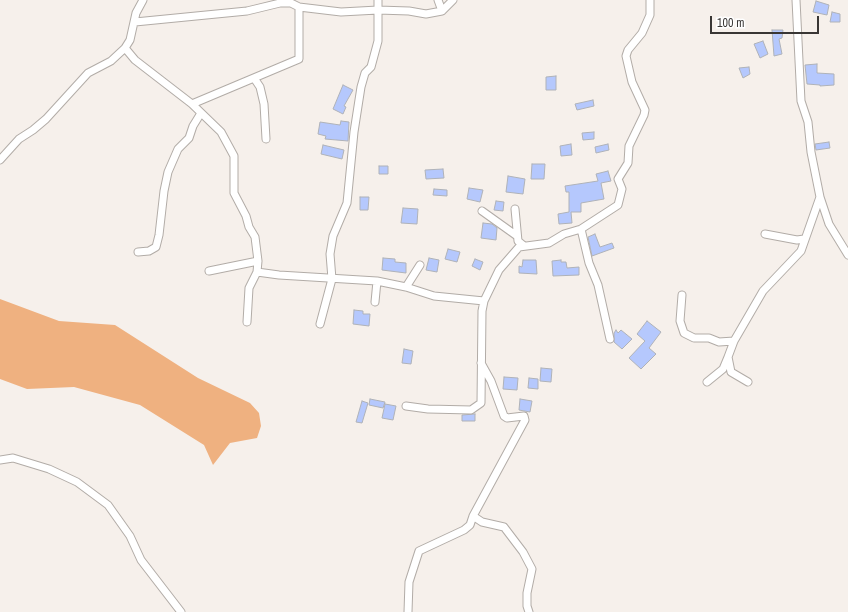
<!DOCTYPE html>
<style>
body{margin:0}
#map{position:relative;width:848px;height:612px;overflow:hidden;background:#f6f0eb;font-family:"Archivo Narrow",sans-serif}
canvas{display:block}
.scale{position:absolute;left:710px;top:16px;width:109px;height:18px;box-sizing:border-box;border:2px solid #393634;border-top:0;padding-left:5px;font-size:12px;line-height:14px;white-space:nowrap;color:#393634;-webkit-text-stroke:3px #fff;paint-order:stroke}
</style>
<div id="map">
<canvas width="848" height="612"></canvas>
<div class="scale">100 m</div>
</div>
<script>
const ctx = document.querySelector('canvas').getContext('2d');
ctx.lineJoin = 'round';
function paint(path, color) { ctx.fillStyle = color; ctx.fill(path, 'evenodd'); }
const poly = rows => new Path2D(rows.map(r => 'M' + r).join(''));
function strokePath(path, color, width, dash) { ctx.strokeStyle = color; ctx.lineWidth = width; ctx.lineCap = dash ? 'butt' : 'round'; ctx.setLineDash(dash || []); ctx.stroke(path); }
const forest = poly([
 [0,299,59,321,115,325,198,378,250,403,259,413,261,426,257,438,230,443,213,465,204,445,140,405,74,387,27,389,0,379]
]);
const building = poly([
 [816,1,829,5,827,15,813,12,816,1],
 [832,12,840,14,840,22,830,22,832,12],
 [772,30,783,30,782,38,779,39,782,54,774,56,772,30],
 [763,41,768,54,760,58,754,44,763,41],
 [817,64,817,73,834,74,834,85,820,86,820,85,807,84,805,65,817,64],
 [749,67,750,74,743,78,739,68,749,67],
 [556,76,556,90,546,90,546,77,556,76],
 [343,85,353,90,344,106,346,107,343,114,333,109,343,85],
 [593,100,594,106,577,110,575,104,593,100],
 [341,121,349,122,348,141,325,139,326,136,318,134,320,122,340,125,341,121],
 [594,132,594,139,583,140,582,133,594,132],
 [829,142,830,148,816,150,815,144,829,142],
 [571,144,572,155,561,156,560,146,571,144],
 [608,144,609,150,596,153,595,147,608,144],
 [323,145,344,150,342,159,321,154,323,145],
 [532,164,545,164,544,179,531,179,532,164],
 [379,166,388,166,388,174,379,174,379,166],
 [443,169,444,178,426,179,425,170,443,169],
 [608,171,611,181,601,183,604,199,581,203,581,212,571,212,572,223,559,224,558,214,569,212,569,192,566,192,565,186,598,181,596,174,608,171],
 [508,176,525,179,523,194,506,192,508,176],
 [469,188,483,190,480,202,467,199,469,188],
 [434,189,447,190,447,196,433,195,434,189],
 [360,197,369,197,368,210,360,210,360,197],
 [496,201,504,202,503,211,494,210,496,201],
 [403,208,418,209,417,224,401,223,403,208],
 [483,223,492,224,497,228,496,240,481,238,483,223],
 [595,234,600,247,612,243,614,248,592,256,588,237,595,234],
 [448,249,460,252,457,262,445,259,448,249],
 [383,258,395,259,395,262,406,263,406,273,382,270,383,258],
 [429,258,439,260,437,272,426,270,429,258],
 [475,259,483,262,480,270,472,266,475,259],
 [523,260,536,260,537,274,519,273,519,266,522,267,523,260],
 [561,260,561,262,566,262,567,268,579,267,579,275,553,276,552,261,561,260],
 [354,310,363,311,363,314,370,314,369,326,353,324,354,310],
 [647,321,661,332,649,348,656,354,641,369,629,358,645,341,637,334,647,321],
 [616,330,618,333,621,330,632,339,622,349,614,342,614,333,616,330],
 [404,349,413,351,411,364,402,363,404,349],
 [541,368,552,369,551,382,540,381,541,368],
 [504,377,518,378,517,390,503,389,504,377],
 [529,378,538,379,538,389,528,388,529,378],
 [370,399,385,402,383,408,369,405,370,399],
 [520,399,532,401,530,412,519,410,520,399],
 [362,401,368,403,362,423,356,422,362,401],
 [385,404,396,406,393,420,382,418,385,404],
 [475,414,475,421,462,421,462,415,475,414]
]);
const minor = poly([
 [438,0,442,11],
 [135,22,247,11,280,3,291,3,299,7,341,12,378,10,409,11,426,14,442,11,453,0],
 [125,48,135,60,192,104,221,132,234,156,234,193,246,216,249,227,255,237,258,261,257,272,249,288,247,322],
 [254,78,260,87,264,104,266,139],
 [192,104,299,59,299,7],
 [0,160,19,139,33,130,46,119,88,73,111,61,125,48,130,40,136,13,143,0],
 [820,197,829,224,848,255],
 [515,209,518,241,524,246],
 [482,211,517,236],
 [581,229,589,263,598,285,610,339],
 [765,234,797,240,804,239],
 [138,252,149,251,156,247,159,235,164,191,168,172,178,149,189,138,193,126,201,113],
 [209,271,258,261],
 [257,272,279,275,377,281,406,287,434,296,484,301],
 [406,287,420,265],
 [682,295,680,321,684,333,694,338,709,338,719,342,734,341],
 [375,302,377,281],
 [320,324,332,279,330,254,333,236,347,203,354,132,361,87,365,73,371,67,378,41,378,0],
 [707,382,723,369,728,357],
 [748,382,731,372,728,357,734,341,763,291,801,251,820,197,811,152,808,122,801,101,796,0],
 [406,406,428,409,471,410,481,403,482,311,484,301,499,270,519,247,549,243,564,234,581,229,618,205,622,189,618,179,628,163,629,146,644,115,645,110,632,82,626,56,628,50,642,33,650,15,650,0],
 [0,460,13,458,49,469,77,482,108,505,130,536,141,560,181,612],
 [473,516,482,522,504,527,523,552,532,569,527,593,527,606,529,612],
 [408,612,409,582,419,551,464,530,470,525,473,516,525,420,524,416,507,418,504,416,491,381,481,363]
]);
paint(forest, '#efb180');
paint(building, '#b5c8fd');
strokePath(building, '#afb2b8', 1);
strokePath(minor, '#b2aca7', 9);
strokePath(minor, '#fff', 7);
</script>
